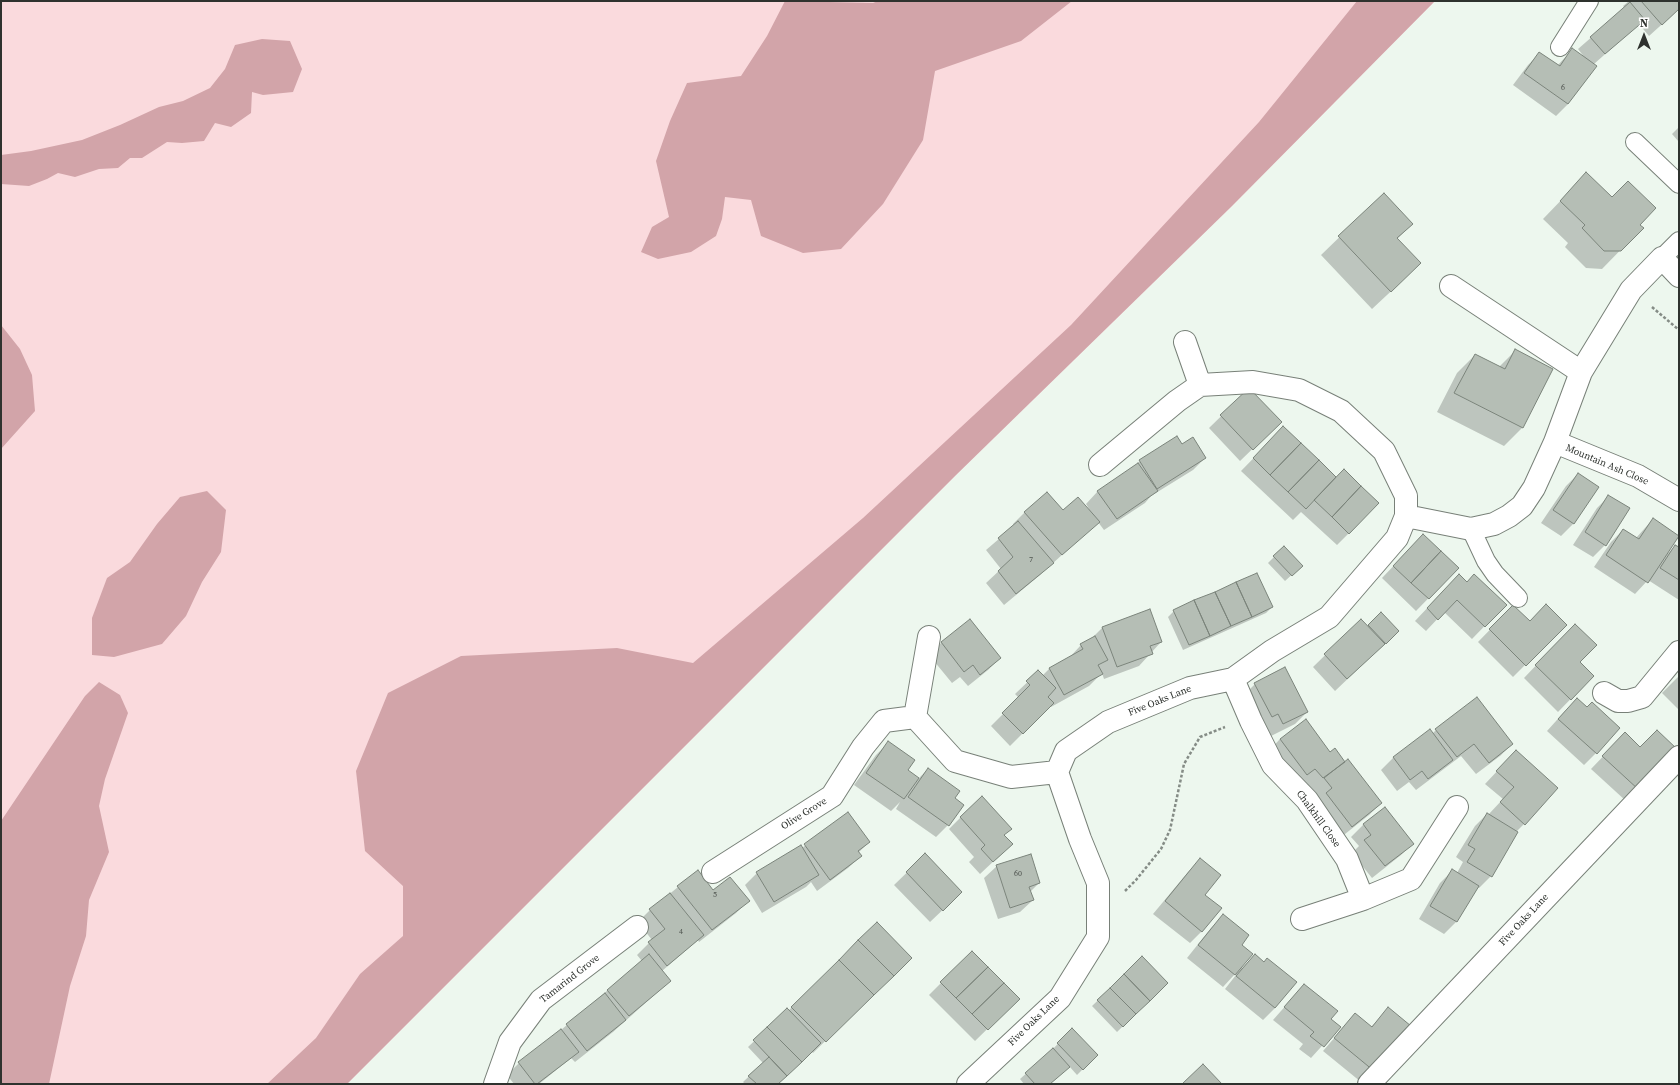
<!DOCTYPE html>
<style>
body{margin:0}
#map{position:relative;width:1680px;height:1085px;overflow:hidden;background:#edf7ee;font-family:"Source Serif 4",serif}
canvas{display:block}
.frame{position:absolute;inset:0;border:2px solid #2e322e;pointer-events:none}
.north{position:absolute;left:1624px;top:16px;width:40px;height:40px;-webkit-text-stroke:3px #fff;paint-order:stroke;rotate:0deg;font-size:11px;font-weight:700;line-height:16px;text-align:center;color:#2e322e}
.north::after{content:'';display:block;margin:auto;width:14px;height:18px;background:#2e322e;clip-path:polygon(50% 0,100% 100%,50% 72%,0 100%)}
</style>
<div id="map">
<canvas width="1680" height="1085"></canvas>
<div class="frame"></div>
<div class="north">N</div>
</div>
<script>
const ctx = document.querySelector('canvas').getContext('2d');
ctx.lineJoin = 'round';
function paint(path, color) { ctx.fillStyle = color; ctx.fill(path, 'evenodd'); }
const poly = rows => new Path2D(rows.map(r => 'M' + r).join(''));
function strokePath(path, color, width, dash) { ctx.strokeStyle = color; ctx.lineWidth = width; ctx.lineCap = dash ? 'butt' : 'round'; ctx.setLineDash(dash || []); ctx.stroke(path); }
function write(font, color, halo, rows, align = 'center') {
  ctx.font = font + ' "Source Serif 4",serif'; ctx.lineWidth = 3; ctx.setLineDash([]); ctx.textBaseline = 'middle'; ctx.strokeStyle = halo; ctx.fillStyle = color; for (const [text, x, y, turn = 0] of rows) {
    ctx.save(); ctx.translate(x, y); ctx.rotate((+turn || 0) * Math.PI / 180); ctx.textAlign = isNaN(turn) ? turn : align; if (halo) ctx.strokeText(text, 0, 0); ctx.fillText(text, 0, 0); ctx.restore();
  }
}
const green = poly([
 [1,1,1435,1,1232,206,956,475,347,1084,1,1084]
]);
const forest = poly([
 [785,1,873,3,878,1,1072,1,1021,41,935,71,923,140,883,204,841,249,803,253,761,236,751,200,725,197,722,219,716,236,691,252,658,259,641,252,652,227,669,217,656,161,670,121,687,83,741,76,767,36],
 [1357,1,1435,1,1232,206,956,475,347,1084,267,1084,316,1038,360,974,403,936,403,886,365,851,356,771,388,693,461,656,617,648,693,663,863,518,1071,325,1259,122],
 [262,39,290,41,302,69,293,92,263,95,252,92,251,113,231,127,215,123,204,141,182,143,167,142,142,158,130,158,118,168,99,169,75,177,58,173,47,179,29,186,1,184,1,155,31,151,82,140,120,125,159,107,183,101,210,88,225,69,235,45],
 [1,325,20,349,32,375,35,411,1,449],
 [207,491,226,510,221,552,202,582,186,616,162,644,114,657,92,655,92,618,107,578,130,562,157,524,180,497],
 [99,682,120,695,128,713,105,779,99,806,109,852,89,900,86,936,70,986,49,1084,1,1084,1,821,85,696]
]);
const shadow = poly([
 [1629,1,1679,1,1679,9,1649,36,1639,24,1594,64,1596,66,1568,104,1556,116,1513,85,1528,65,1540,53,1557,66,1573,49,1585,58,1578,49,1625,8,1623,6],
 [1679,127,1679,142,1672,134],
 [1569,192,1639,225,1642,228,1602,269,1586,268,1565,247,1568,243,1543,219],
 [1384,194,1412,224,1397,239,1402,281,1372,309,1321,255],
 [1515,351,1552,369,1522,428,1504,446,1437,412,1457,373,1475,355,1499,367],
 [1249,389,1268,434,1240,461,1209,428],
 [1283,428,1336,478,1349,533,1337,545,1301,512,1293,520,1241,471],
 [1182,446,1205,458,1193,470,1151,496,1145,503,1104,530,1098,522,1040,575,1004,605,986,583,1001,569,986,550,1014,526,1013,524,1025,512,1088,510,1089,509,1086,504,1098,491,1132,468,1140,461],
 [1578,474,1598,487,1573,524,1561,536,1541,523,1566,486],
 [1609,496,1605,545,1593,557,1573,545,1597,508],
 [1653,519,1666,555,1675,546,1679,548,1679,600,1648,580,1635,594,1594,567,1611,542,1623,530,1636,538],
 [1423,535,1458,568,1416,611,1382,578],
 [1284,547,1296,571,1285,581,1268,563],
 [1466,583,1505,605,1472,639,1444,612,1426,631,1415,621,1447,587],
 [1513,606,1529,622,1565,625,1513,677,1478,642],
 [1272,607,1266,613,1183,650,1168,617,1174,611],
 [1149,611,1161,642,1139,666,1104,679,1102,673,1089,686,1051,707,1051,705,1010,746,991,726,1019,698,1015,694,1038,672,1042,676,1049,669,1069,658,1081,645,1090,640,1102,628],
 [1381,614,1398,631,1335,691,1313,667,1361,620,1367,627],
 [970,620,1000,658,988,670,968,686,960,677,952,683,929,655,941,643],
 [1563,637,1578,662,1593,676,1558,712,1524,678],
 [1679,676,1679,710,1662,693],
 [1255,684,1307,712,1295,724,1271,736,1266,726,1260,729,1243,696],
 [1565,711,1596,753,1584,765,1547,731],
 [1436,730,1512,744,1500,756,1476,774,1461,756,1416,790,1409,782,1397,791,1381,770,1393,758,1430,731,1432,734],
 [1280,739,1330,753,1344,763,1381,803,1369,815,1340,838,1320,800,1311,789,1310,789,1303,780,1295,786,1268,752],
 [888,743,906,770,918,779,928,769,954,798,948,825,936,837,896,809,900,802,891,811,854,785,876,755],
 [1613,746,1640,748,1676,749,1626,801,1591,769],
 [1516,751,1524,824,1516,832,1491,876,1479,888,1477,887,1456,922,1444,934,1419,919,1440,883,1452,871,1457,873,1463,862,1456,857,1475,826,1487,814,1488,815,1503,799,1485,784],
 [1385,808,1413,843,1401,855,1372,878,1352,853,1359,846,1351,837,1363,825],
 [848,813,869,842,858,853,861,856,848,868,817,891,811,882,806,887,762,913,745,885,757,873,802,848],
 [961,817,1003,835,1012,844,980,874,969,862,974,857,949,829],
 [925,855,949,904,930,922,894,885],
 [1200,860,1203,895,1202,931,1190,943,1153,914,1188,872],
 [997,866,1039,883,1030,892,1033,900,1020,912,998,919,984,878],
 [678,887,713,891,748,901,736,913,699,942,698,940,662,971,670,981,613,1032,575,1062,571,1058,539,1084,514,1084,507,1075,519,1063,561,1030,642,961,637,955,652,940,638,922,650,910],
 [1223,916,1240,945,1241,967,1242,968,1255,955,1275,1008,1263,1020,1225,989,1236,975,1235,974,1223,987,1187,958,1211,928],
 [877,924,898,970,813,1053,811,1051,777,1084,745,1084,743,1082,763,1063,748,1047,787,1010,788,1011],
 [972,952,1018,999,975,1041,929,995],
 [1142,958,1167,983,1117,1032,1092,1006],
 [1304,985,1330,1019,1339,1027,1311,1058,1299,1049,1303,1044,1273,1020],
 [1388,1009,1373,1070,1361,1082,1323,1051,1355,1014,1371,1027],
 [1072,1029,1097,1055,1077,1075,1069,1066,1050,1084,1024,1084,1020,1079,1052,1050]
]);
const building = poly([
 [1641,1,1679,1,1679,9,1662,25,1641,1],
 [1630,2,1645,20,1605,54,1590,37,1630,2],
 [1572,48,1597,66,1568,104,1524,73,1539,52,1560,66,1572,48],
 [1586,172,1612,197,1628,181,1656,208,1640,225,1644,228,1621,251,1604,251,1582,228,1585,225,1560,201,1586,172],
 [1384,193,1413,224,1397,238,1421,263,1391,292,1338,236,1384,193],
 [1515,349,1553,369,1523,428,1454,393,1475,354,1505,369,1515,349],
 [1249,388,1282,422,1253,450,1220,415,1249,388],
 [1283,426,1301,443,1270,475,1253,458,1283,426],
 [1177,436,1182,444,1193,437,1206,458,1157,489,1139,460,1177,436],
 [1301,443,1319,460,1288,492,1270,475,1301,443],
 [1319,460,1336,477,1306,509,1288,492,1319,460],
 [1138,463,1158,491,1117,519,1097,491,1138,463],
 [1344,469,1361,486,1332,517,1314,500,1344,469],
 [1578,473,1599,487,1574,524,1553,510,1578,473],
 [1361,486,1379,503,1349,534,1332,517,1361,486],
 [1047,492,1063,510,1078,497,1100,522,1062,555,1024,512,1047,492],
 [1608,495,1630,508,1606,546,1585,532,1608,495],
 [1653,518,1679,536,1648,583,1606,555,1623,529,1639,539,1653,518],
 [1018,521,1054,563,1016,594,998,571,1013,557,998,538,1018,521],
 [1423,534,1441,551,1411,583,1393,566,1423,534],
 [1675,545,1679,547,1679,580,1660,568,1675,545],
 [1284,546,1303,566,1292,576,1273,556,1284,546],
 [1441,551,1459,568,1429,599,1411,583,1441,551],
 [1257,573,1273,607,1252,617,1236,582,1257,573],
 [1459,574,1467,582,1474,574,1507,605,1485,627,1457,600,1438,620,1427,608,1459,574],
 [1236,582,1252,617,1231,626,1215,592,1236,582],
 [1215,592,1231,626,1210,636,1194,600,1215,592],
 [1194,600,1210,636,1189,645,1173,610,1194,600],
 [1546,604,1567,625,1526,666,1489,629,1513,605,1530,621,1546,604],
 [1150,609,1162,642,1150,646,1153,654,1117,667,1102,627,1150,609],
 [1381,612,1399,631,1386,644,1368,625,1381,612],
 [970,619,1001,658,980,675,973,665,964,672,941,642,970,619],
 [1361,619,1385,644,1347,679,1324,654,1361,619],
 [1575,624,1597,645,1580,662,1594,676,1571,700,1535,665,1575,624],
 [1095,636,1108,660,1098,665,1103,674,1064,695,1049,668,1083,649,1080,644,1095,636],
 [1285,667,1308,712,1283,724,1278,714,1272,717,1254,683,1285,667],
 [1038,670,1056,688,1048,697,1054,703,1023,734,1002,713,1030,685,1026,681,1038,670],
 [1477,697,1513,744,1489,763,1474,744,1457,757,1435,729,1477,697],
 [1577,698,1587,707,1592,702,1620,728,1597,754,1558,719,1577,698],
 [1306,719,1330,752,1335,748,1345,762,1323,778,1315,769,1307,775,1280,739,1306,719],
 [1430,729,1453,760,1428,779,1422,771,1410,780,1393,757,1430,729],
 [1657,730,1677,749,1639,790,1602,756,1625,732,1640,747,1657,730],
 [888,741,915,760,908,770,919,778,904,799,866,773,888,741],
 [1516,750,1558,788,1525,825,1500,802,1514,787,1496,771,1516,750],
 [1348,759,1382,803,1352,827,1326,793,1332,788,1324,778,1348,759],
 [928,768,960,791,955,798,964,805,949,826,908,797,928,768],
 [982,796,1012,829,1004,835,1013,844,993,862,981,849,985,845,960,817,982,796],
 [1385,807,1414,844,1385,866,1364,840,1371,835,1363,824,1385,807],
 [848,812,870,842,858,851,862,856,830,880,804,844,848,812],
 [1487,813,1518,832,1492,877,1467,862,1475,849,1468,845,1487,813],
 [801,845,819,875,774,902,756,872,801,845],
 [925,853,962,892,943,911,906,872,925,853],
 [1031,854,1040,883,1029,887,1034,900,1010,908,996,865,1031,854],
 [1200,858,1221,875,1205,895,1222,908,1202,932,1165,901,1200,858],
 [1452,869,1479,886,1457,922,1430,906,1452,869],
 [698,870,713,890,730,877,750,901,712,930,677,886,698,870],
 [670,893,704,935,667,966,648,942,665,929,649,909,670,893],
 [1223,914,1249,935,1242,945,1253,954,1235,975,1198,945,1223,914],
 [877,922,912,958,894,976,858,940,877,922],
 [858,940,894,976,874,995,839,960,858,940],
 [972,951,988,967,956,998,940,982,972,951],
 [649,954,671,981,629,1016,607,990,649,954],
 [1255,954,1264,962,1267,958,1297,982,1275,1008,1236,976,1255,954],
 [1142,956,1168,983,1150,1001,1124,974,1142,956],
 [839,960,874,995,826,1042,791,1007,839,960],
 [988,967,1004,983,972,1014,956,998,988,967],
 [1124,974,1150,1001,1136,1014,1110,988,1124,974],
 [1004,983,1020,999,988,1030,972,1014,1004,983],
 [1304,984,1338,1011,1331,1019,1341,1027,1324,1047,1310,1036,1314,1032,1284,1007,1304,984],
 [1110,988,1136,1014,1123,1027,1097,1000,1110,988],
 [605,993,626,1020,587,1051,566,1024,605,993],
 [1388,1007,1411,1026,1374,1071,1334,1038,1355,1013,1372,1027,1388,1007],
 [787,1008,821,1043,802,1062,767,1027,787,1008],
 [767,1027,802,1062,787,1076,753,1040,767,1027],
 [1072,1028,1098,1055,1083,1070,1057,1043,1072,1028],
 [561,1029,579,1052,537,1084,535,1084,518,1062,561,1029],
 [1053,1048,1070,1067,1050,1084,1035,1084,1025,1073,1053,1048],
 [769,1057,787,1076,778,1084,757,1084,748,1076,769,1057],
 [1203,1064,1222,1084,1182,1084,1203,1064]
]);
const path = poly([
 [1652,307,1679,330],
 [1125,891,1136,880,1161,849,1170,830,1184,764,1200,737,1225,727]
]);
const lane = poly([
 [1560,47,1589,1],
 [1635,142,1679,184],
 [1662,258,1679,241],
 [1471,529,1486,561,1495,574,1518,598]
]);
const street = poly([
 [1451,286,1581,372],
 [1185,342,1200,385],
 [1555,442,1638,476,1679,500],
 [1406,516,1471,529,1494,524,1509,516,1522,506,1534,488,1555,442,1581,372,1631,290,1662,258,1679,276],
 [1233,679,1251,721,1273,765,1307,800,1347,859,1363,899,1411,879,1457,807],
 [1604,693,1618,701,1628,701,1642,697,1679,652],
 [915,717,929,637],
 [713,872,832,796,863,747,884,721,915,717,955,761,1011,777,1057,772],
 [1302,919,1363,899],
 [495,1084,510,1042,541,1000,637,927],
 [968,1084,1060,998,1098,937,1098,883,1080,839,1057,772,1066,751,1108,722,1190,688,1233,679,1272,651,1329,617,1397,538,1406,516,1406,496,1384,451,1341,411,1299,390,1253,382,1200,385,1177,401,1100,465],
 [1369,1084,1679,757]
]);
const numberNames = [
 ["6",1563,88],
 ["7",1031,560],
 ["60",1018,874],
 ["5",715,895],
 ["4",681,932]
];
const streetNames = [
 ["Mountain Ash Close",1607,465,23],
 ["Five Oaks Lane",1160,701,-22],
 ["Olive Grove",804,814,-32],
 ["Chalkhill Close",1318,819,54],
 ["Five Oaks Lane",1524,920,-47],
 ["Tamarind Grove",570,979,-38],
 ["Five Oaks Lane",1034,1021,-44]
];
paint(green, '#fadadd');
paint(forest, '#d2a4a9');
paint(shadow, '#0003');
paint(building, '#b5beb5');
strokePath(building, '#7b847b', 1);
strokePath(lane, '#788078', 20);
strokePath(street, '#788078', 24);
strokePath(path, '#858c86', 2.5, [3, 2]);
strokePath(lane, '#fff', 18);
strokePath(street, '#fff', 22);
write('8px', '#505550', null, numberNames);
write('10px', '#2e322e', '#fff', streetNames);
</script>
